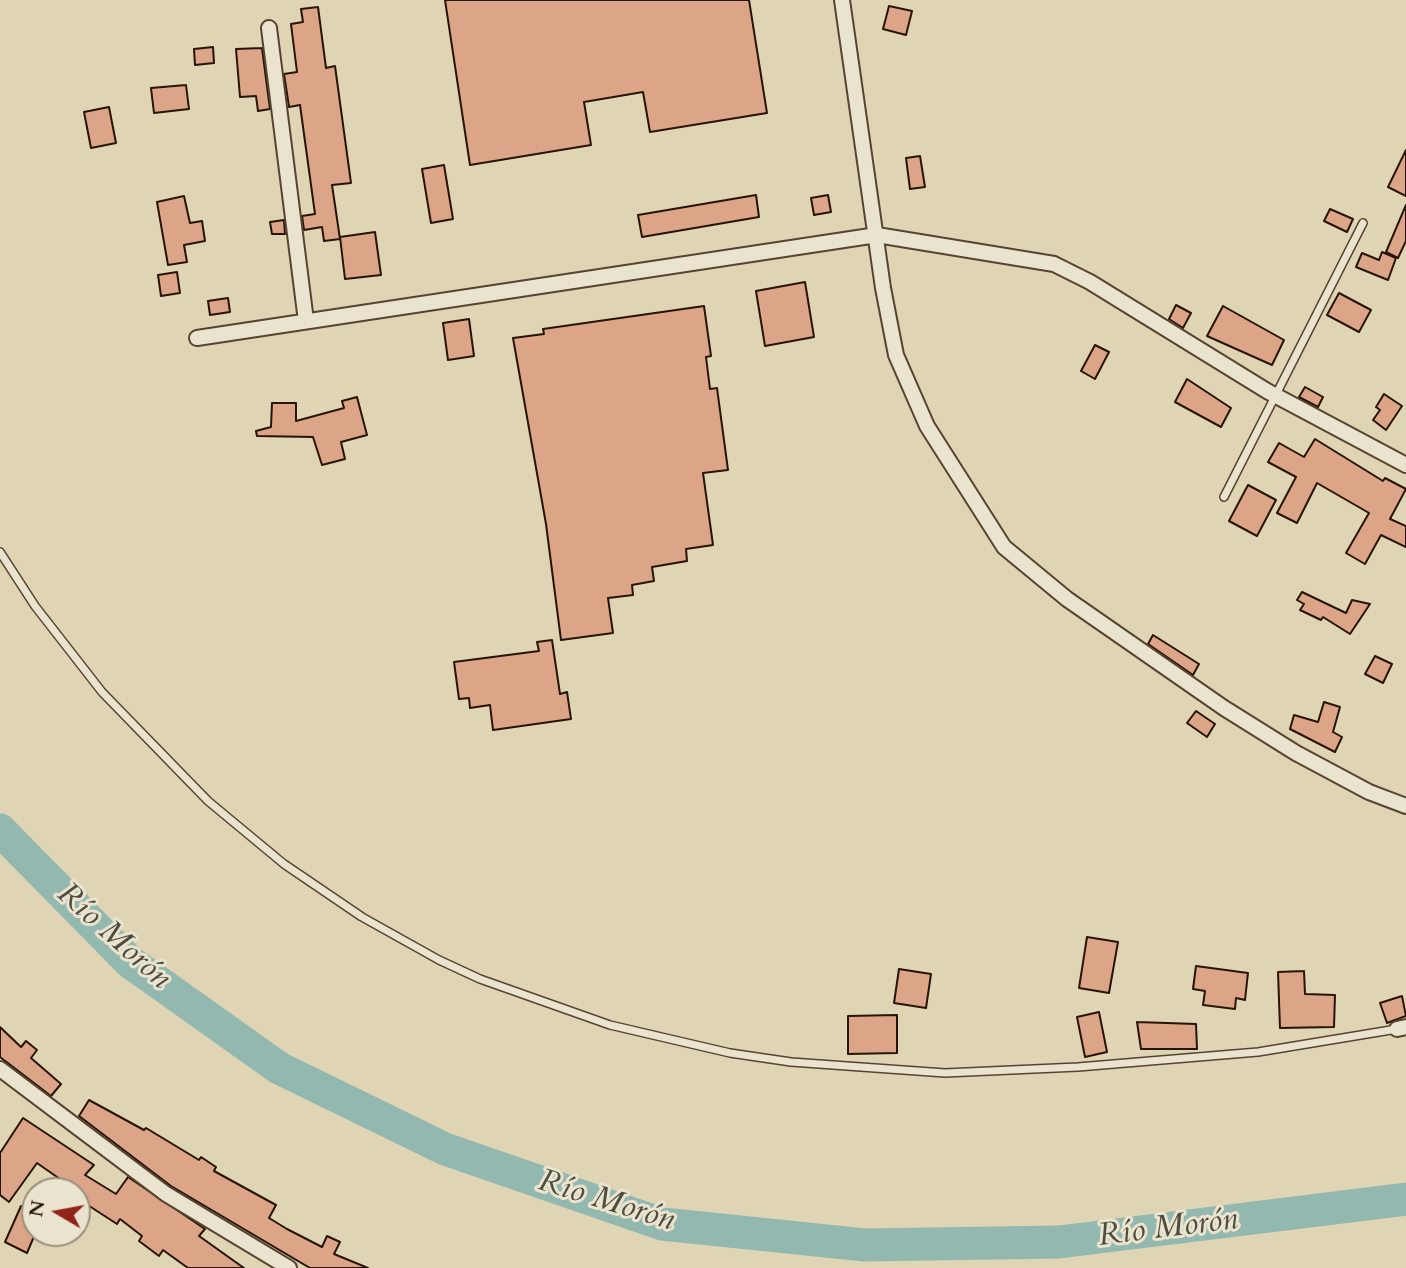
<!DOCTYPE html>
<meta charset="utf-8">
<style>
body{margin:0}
#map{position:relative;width:1406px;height:1268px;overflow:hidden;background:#dfd4b4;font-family:Cardo,serif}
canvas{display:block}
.north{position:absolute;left:21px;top:1177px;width:70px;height:70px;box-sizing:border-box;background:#eae3ce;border:2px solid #9c907e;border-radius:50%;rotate:280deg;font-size:19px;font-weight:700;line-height:28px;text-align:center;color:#281405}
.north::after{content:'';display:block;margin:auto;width:24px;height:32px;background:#8f2418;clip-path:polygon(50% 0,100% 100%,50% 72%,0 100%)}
</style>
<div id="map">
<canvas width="1406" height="1268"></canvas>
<div class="north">N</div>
</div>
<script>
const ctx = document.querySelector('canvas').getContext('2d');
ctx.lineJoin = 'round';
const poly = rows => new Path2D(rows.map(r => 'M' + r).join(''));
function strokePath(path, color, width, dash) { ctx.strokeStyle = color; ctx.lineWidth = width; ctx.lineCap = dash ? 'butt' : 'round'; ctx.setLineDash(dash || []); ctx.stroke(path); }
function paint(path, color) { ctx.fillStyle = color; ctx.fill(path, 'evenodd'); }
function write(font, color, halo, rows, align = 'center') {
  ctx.font = font + ' Cardo,serif'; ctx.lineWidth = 6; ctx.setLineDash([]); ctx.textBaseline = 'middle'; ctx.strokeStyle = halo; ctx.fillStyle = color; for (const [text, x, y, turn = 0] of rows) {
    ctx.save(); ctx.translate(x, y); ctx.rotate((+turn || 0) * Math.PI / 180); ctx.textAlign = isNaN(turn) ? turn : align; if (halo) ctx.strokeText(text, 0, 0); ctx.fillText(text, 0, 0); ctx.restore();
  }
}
const river = poly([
 [0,830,130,962,279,1068,445,1149,662,1224,865,1245,1059,1242,1406,1199]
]);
const building = poly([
 [445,0,749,0,767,113,650,132,643,92,584,102,591,145,470,165,445,0],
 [889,6,912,11,906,35,883,29,889,6],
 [318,7,326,68,335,66,351,183,332,185,340,239,324,241,322,227,304,230,302,216,315,214,300,105,289,107,284,74,297,72,291,24,303,22,301,9,318,7],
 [213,47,214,63,195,65,194,49,213,47],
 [262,48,270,109,258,111,256,96,240,97,236,49,262,48],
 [186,85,189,109,154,113,151,88,186,85],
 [109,107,116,143,91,148,84,112,109,107],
 [1406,150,1406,196,1388,187,1406,150],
 [920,156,925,187,910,189,906,158,920,156],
 [444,165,453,219,431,223,422,169,444,165],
 [756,195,759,217,642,237,638,215,756,195],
 [828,195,831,212,814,215,811,198,828,195],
 [184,196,190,223,202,221,205,241,184,245,187,262,168,265,157,202,184,196],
 [1406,205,1406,241,1398,258,1386,252,1406,205],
 [1330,209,1353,219,1347,232,1324,221,1330,209],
 [284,220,285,234,272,234,270,222,284,220],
 [375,232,381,275,345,279,340,237,375,232],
 [1382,252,1396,258,1388,280,1356,267,1362,253,1379,260,1382,252],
 [177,272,180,293,161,296,158,275,177,272],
 [805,282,814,337,765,346,756,291,805,282],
 [1339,293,1371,310,1359,332,1327,315,1339,293],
 [228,298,230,312,210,315,208,301,228,298],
 [1176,305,1191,313,1183,328,1169,319,1176,305],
 [704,306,711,356,706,357,710,389,717,388,728,470,703,473,713,545,686,549,687,561,652,567,654,581,632,585,633,595,608,598,613,633,561,640,546,524,513,338,544,334,543,329,704,306],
 [1223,306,1284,340,1272,365,1207,336,1223,306],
 [469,319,474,356,448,360,443,323,469,319],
 [1095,345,1109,352,1095,379,1081,371,1095,345],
 [1187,379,1231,408,1221,427,1175,402,1187,379],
 [1305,387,1323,397,1318,407,1299,397,1305,387],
 [1384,394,1402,406,1386,430,1373,420,1380,410,1376,407,1384,394],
 [357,397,367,435,341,442,345,459,322,465,313,437,257,436,256,431,271,427,272,403,296,403,296,421,344,408,342,401,357,397],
 [1315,439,1383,481,1385,478,1406,489,1390,519,1406,526,1406,547,1381,535,1365,564,1346,553,1369,513,1317,483,1297,523,1277,513,1296,477,1268,462,1279,443,1304,457,1315,439],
 [1248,485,1276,500,1257,536,1229,521,1248,485],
 [1302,592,1346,613,1352,600,1370,604,1350,634,1323,617,1321,620,1300,610,1304,604,1297,600,1302,592],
 [1153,635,1199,664,1193,675,1148,644,1153,635],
 [552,640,560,694,567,692,571,719,493,730,490,705,470,708,469,698,459,699,454,662,539,651,537,642,552,640],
 [1375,656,1392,664,1383,683,1365,674,1375,656],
 [1324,702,1340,707,1333,732,1342,737,1335,752,1290,729,1294,715,1318,722,1324,702],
 [1196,711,1215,724,1207,737,1187,723,1196,711],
 [1087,937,1118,942,1109,993,1079,988,1087,937],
 [1196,966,1248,973,1245,1000,1236,998,1235,1009,1203,1005,1205,991,1193,989,1196,966],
 [899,969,931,974,926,1008,894,1003,899,969],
 [1304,971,1305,994,1335,995,1334,1027,1280,1028,1278,972,1304,971],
 [1402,996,1406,1016,1387,1023,1380,1003,1402,996],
 [1099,1012,1107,1052,1085,1057,1077,1017,1099,1012],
 [897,1015,897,1053,848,1054,848,1016,897,1015],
 [1137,1022,1196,1024,1197,1049,1141,1049,1137,1022],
 [0,1027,21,1047,26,1041,37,1050,31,1058,61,1084,51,1096,0,1057,0,1027],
 [89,1100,144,1130,146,1128,199,1160,201,1157,216,1167,214,1171,276,1205,269,1218,287,1229,322,1247,327,1236,340,1242,334,1254,368,1268,310,1268,171,1186,79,1116,89,1100],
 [23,1118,94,1165,85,1175,116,1194,128,1177,205,1229,199,1236,244,1268,188,1268,163,1250,159,1256,139,1241,142,1236,120,1219,117,1224,80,1200,82,1197,77,1191,37,1163,9,1202,0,1195,0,1153,23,1118],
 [21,1206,35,1212,35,1234,27,1253,5,1242,21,1206]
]);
const service = poly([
 [1224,497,1363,223],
 [0,552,35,606,102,692,208,801,284,864,362,917,439,960,480,979,610,1025,730,1053,791,1062,945,1073,1078,1067,1258,1052,1397,1029]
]);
const minor = poly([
 [842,0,883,288,896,355,927,426,1004,547,1067,599,1224,708,1296,753,1369,792,1406,806],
 [269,28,306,321],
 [197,338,877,235,1054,264,1090,282,1267,391,1406,465],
 [1397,1029,1406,1027],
 [0,1069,166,1194,289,1268]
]);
const waterNames = [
 ["Río Morón",113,937,42],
 ["Río Morón",606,1202,17],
 ["Río Morón",1168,1229,-7]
];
strokePath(river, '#93b8af', 33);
paint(building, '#dca587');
strokePath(building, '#281405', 2);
strokePath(service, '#564431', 10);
strokePath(minor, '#564431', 18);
strokePath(service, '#eae3ce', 7);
strokePath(minor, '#eae3ce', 14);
write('italic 32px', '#4d4d40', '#eae3ce', waterNames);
</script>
